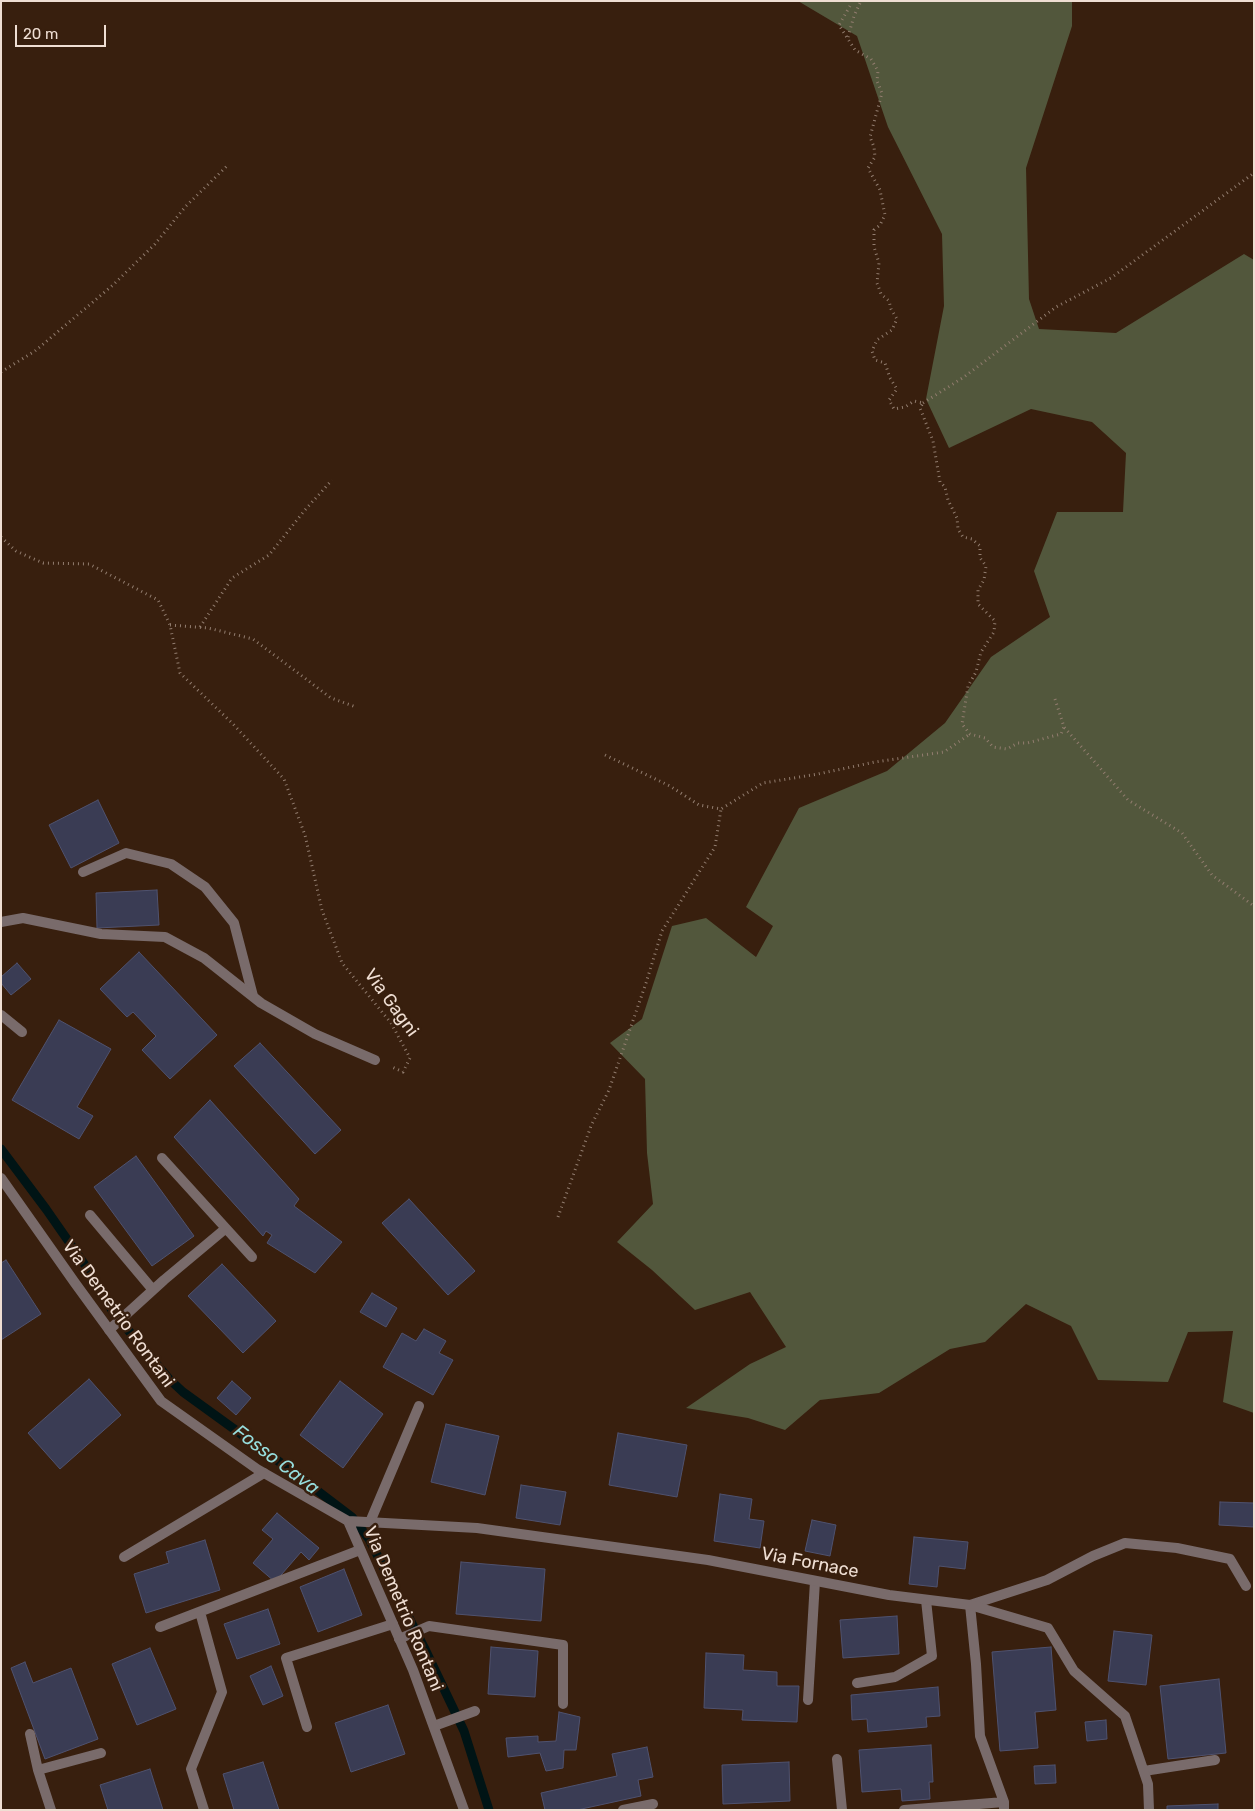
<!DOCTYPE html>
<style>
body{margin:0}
#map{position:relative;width:1255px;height:1811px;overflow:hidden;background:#381f0e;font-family:Rubik,sans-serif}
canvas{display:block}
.frame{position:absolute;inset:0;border:2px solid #efded3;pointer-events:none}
.scale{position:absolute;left:15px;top:25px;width:91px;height:22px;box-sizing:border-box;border:2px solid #efded3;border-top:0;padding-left:6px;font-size:15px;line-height:18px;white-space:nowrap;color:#efded3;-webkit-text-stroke:4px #381f0e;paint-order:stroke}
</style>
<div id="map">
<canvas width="1255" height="1811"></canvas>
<div class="frame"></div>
<div class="scale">20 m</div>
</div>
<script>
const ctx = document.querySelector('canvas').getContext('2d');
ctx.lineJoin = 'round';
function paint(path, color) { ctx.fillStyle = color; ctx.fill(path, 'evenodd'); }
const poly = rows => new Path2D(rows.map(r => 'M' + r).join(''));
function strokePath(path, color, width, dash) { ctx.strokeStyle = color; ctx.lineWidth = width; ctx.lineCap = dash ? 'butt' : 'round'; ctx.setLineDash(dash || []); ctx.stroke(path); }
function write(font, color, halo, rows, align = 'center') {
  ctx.font = font + ' Rubik,sans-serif'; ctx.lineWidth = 5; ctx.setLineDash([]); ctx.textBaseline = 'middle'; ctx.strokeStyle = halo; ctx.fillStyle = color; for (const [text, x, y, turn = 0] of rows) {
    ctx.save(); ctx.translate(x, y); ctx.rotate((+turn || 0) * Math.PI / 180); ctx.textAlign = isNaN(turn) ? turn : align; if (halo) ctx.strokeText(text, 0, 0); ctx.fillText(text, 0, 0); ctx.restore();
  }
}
const forest = poly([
 [798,1,1072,1,1072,26,1026,168,1029,299,1039,329,1116,333,1244,254,1254,260,1254,1413,1223,1402,1233,1331,1188,1332,1168,1382,1098,1380,1071,1326,1026,1304,985,1342,950,1349,879,1393,820,1400,785,1430,748,1418,686,1408,750,1364,786,1347,750,1292,695,1310,652,1270,617,1242,653,1204,647,1153,645,1079,610,1043,642,1019,672,926,706,918,756,957,773,926,746,907,799,808,887,771,945,723,991,657,1050,617,1034,571,1057,512,1123,512,1126,453,1092,422,1031,409,949,448,926,399,944,306,942,234,888,127,857,36]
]);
const stream = poly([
 [1,1149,46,1209,85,1265,113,1312,169,1379,183,1392,281,1463,352,1517,369,1539,424,1647,464,1731,489,1810]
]);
const building = poly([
 [98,800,119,843,71,868,49,825,98,800],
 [157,890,159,925,97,928,96,893,157,890],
 [139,952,217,1035,170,1079,142,1050,156,1036,133,1012,127,1017,100,989,139,952],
 [17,963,31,979,11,995,1,983,1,977,17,963],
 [59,1020,111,1049,77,1107,93,1116,79,1139,12,1100,59,1020],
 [260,1043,341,1130,315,1154,234,1066,260,1043],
 [210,1100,299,1199,294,1206,342,1242,315,1273,267,1243,272,1235,266,1231,263,1236,174,1137,210,1100],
 [136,1156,194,1236,152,1266,94,1187,136,1156],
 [409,1199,475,1271,448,1295,382,1223,409,1199],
 [6,1260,41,1314,1,1340,1,1263,6,1260],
 [222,1264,276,1321,243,1353,188,1296,222,1264],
 [372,1293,397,1308,386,1327,360,1312,372,1293],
 [424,1329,446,1341,439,1353,453,1360,433,1395,383,1367,402,1333,416,1341,424,1329],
 [89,1379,121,1415,60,1469,28,1433,89,1379],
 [232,1381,251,1398,236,1415,217,1398,232,1381],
 [340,1381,383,1414,343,1468,300,1435,340,1381],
 [446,1424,499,1436,485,1495,431,1482,446,1424],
 [618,1433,687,1445,677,1497,609,1485,618,1433],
 [521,1485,566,1492,560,1525,516,1518,521,1485],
 [720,1494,752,1499,749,1519,764,1521,760,1548,714,1541,720,1494],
 [1220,1502,1254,1503,1254,1527,1219,1525,1220,1502],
 [277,1513,319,1548,309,1560,301,1552,275,1582,253,1563,273,1539,262,1530,277,1513],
 [812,1520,836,1525,830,1556,805,1551,812,1520],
 [914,1537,968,1542,965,1569,939,1566,937,1587,909,1584,914,1537],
 [205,1540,220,1590,146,1613,134,1574,169,1563,166,1552,205,1540],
 [461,1562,545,1569,541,1621,456,1614,461,1562],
 [344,1569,362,1615,318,1632,300,1587,344,1569],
 [268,1609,280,1644,237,1659,224,1624,268,1609],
 [897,1616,899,1654,843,1658,840,1620,897,1616],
 [1114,1631,1152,1635,1146,1685,1108,1681,1114,1631],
 [491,1647,538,1651,535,1697,488,1694,491,1647],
 [1051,1647,1056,1710,1035,1712,1038,1748,1000,1751,992,1652,1051,1647],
 [150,1648,176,1709,137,1725,112,1664,150,1648],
 [706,1653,744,1655,743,1670,777,1672,777,1686,799,1686,797,1722,742,1720,743,1710,704,1708,706,1653],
 [25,1662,33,1683,71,1668,98,1739,45,1759,11,1668,25,1662],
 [271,1666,283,1696,263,1705,250,1676,271,1666],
 [1219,1679,1226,1753,1168,1759,1160,1686,1219,1679],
 [938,1687,940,1716,926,1717,927,1727,868,1732,867,1719,852,1720,851,1695,938,1687],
 [388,1705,405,1754,351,1772,335,1723,388,1705],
 [559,1712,580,1717,576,1750,564,1750,563,1768,546,1771,540,1753,508,1757,506,1738,538,1736,538,1742,556,1741,559,1712],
 [1106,1720,1107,1739,1087,1741,1085,1722,1106,1720],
 [931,1745,933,1782,929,1782,930,1799,902,1801,901,1789,862,1792,859,1750,931,1745],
 [647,1747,653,1777,638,1780,641,1796,577,1810,545,1810,541,1793,617,1776,612,1754,647,1747],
 [263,1762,279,1810,234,1810,223,1774,263,1762],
 [789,1762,790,1801,723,1804,722,1765,789,1762],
 [1055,1765,1056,1783,1035,1784,1034,1766,1055,1765],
 [150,1769,163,1810,108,1810,100,1785,150,1769],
 [1218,1804,1218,1810,1167,1810,1167,1806,1218,1804]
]);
const path = poly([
 [850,1,850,6,839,25,855,50,871,59,878,71,877,81,882,93,870,137,874,147,875,157,868,168,880,190,885,215,880,225,874,230,874,247,879,263,877,283,881,294,889,301,891,309,897,319,892,330,877,340,872,351,875,360,885,363,890,378,897,389,889,400,894,409,905,407,914,401,923,403,920,408,933,441,940,482,945,487,948,500,957,518,958,529,963,537,972,539,980,546,980,558,986,566,984,580,978,590,978,604,995,621,994,632,981,652,976,672,968,686,962,724,970,734,985,738,993,747,1007,749,1018,743,1027,743,1061,734,1064,727],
 [848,37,854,16,861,1],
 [1,372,35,351,113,285,155,244,186,206,229,164],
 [923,403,964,377,1056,307,1111,278,1254,173],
 [1,537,16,551,43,563,89,564,158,600,170,625,180,673,233,724,284,779,305,835,322,910,342,963,391,1023,410,1058,403,1072,392,1067],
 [170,625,208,628,253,639,331,698,356,707],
 [200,627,232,578,269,555,305,510,332,480],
 [1055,699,1064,727,1128,800,1182,833,1212,875,1254,906],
 [605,755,670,786,699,805,721,809,763,783,818,774,875,762,944,752,970,734],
 [558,1217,591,1126,609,1090,646,983,662,931,715,847,721,809]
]);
const service = poly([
 [83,872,126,853,171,864,205,887,234,923,253,996],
 [1,1015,22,1032],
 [162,1158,252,1257],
 [90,1215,153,1290],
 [109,1330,164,1280,225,1229],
 [370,1522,419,1406],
 [124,1557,264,1473],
 [200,1612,222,1692,191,1769,204,1810],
 [160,1627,360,1550],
 [399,1639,429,1626,563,1645,563,1704],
 [857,1683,895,1677,932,1656,926,1600],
 [808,1700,815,1581],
 [434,1726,475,1711],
 [307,1727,286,1658,393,1624],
 [30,1734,38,1770],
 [837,1759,842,1810],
 [1144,1771,1215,1760],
 [51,1810,38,1770,101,1753],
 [623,1810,653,1804],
 [904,1810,1004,1802],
 [1004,1810,1004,1802,980,1736,976,1664,970,1605,1047,1580,1093,1556,1125,1543,1177,1548,1230,1559,1246,1586]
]);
const minor = poly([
 [1,922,23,918,101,934,165,937,204,958,261,1003,315,1034,375,1060],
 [1,1178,75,1283,161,1401,257,1469,348,1521,413,1670,464,1810],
 [348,1521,477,1528,708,1560,889,1595,970,1605,1048,1628,1074,1671,1125,1716,1148,1784,1149,1810]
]);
const streetNames = [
 ["Via Gagni",391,1003,54],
 ["Via Demetrio Rontani",118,1314,54],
 ["Via Fornace",810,1563,11],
 ["Via Demetrio Rontani",403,1609,67]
];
const waterNames = [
 ["Fosso Cava",276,1460,37]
];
paint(forest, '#52573c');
strokePath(stream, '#001415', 9);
paint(building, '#3a3c54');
strokePath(building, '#4f526f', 1);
strokePath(path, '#927d6f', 3, [1, 4]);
strokePath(service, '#796b6b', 10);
strokePath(minor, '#796b6b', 10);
write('18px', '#efded3', '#381f0e', streetNames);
write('italic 19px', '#96dddd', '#381f0e', waterNames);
</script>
